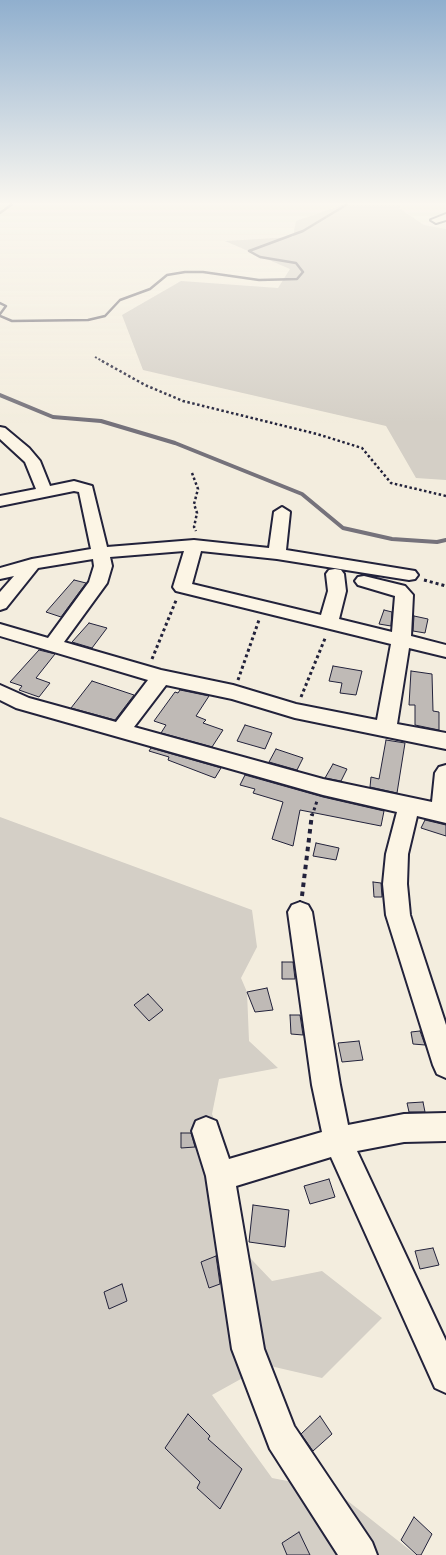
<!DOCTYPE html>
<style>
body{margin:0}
canvas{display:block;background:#f3edde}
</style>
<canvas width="446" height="1555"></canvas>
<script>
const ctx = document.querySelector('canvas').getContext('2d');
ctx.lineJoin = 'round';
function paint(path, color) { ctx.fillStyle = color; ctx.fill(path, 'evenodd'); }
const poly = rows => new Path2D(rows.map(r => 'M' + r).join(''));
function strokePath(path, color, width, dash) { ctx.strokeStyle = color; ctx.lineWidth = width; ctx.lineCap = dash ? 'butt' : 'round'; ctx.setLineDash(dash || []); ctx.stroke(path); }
const green = poly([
 [343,205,401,205,399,208,424,225,446,229,446,480,416,478,386,426,143,370,122,315,181,281,278,288,290,269,225,241,293,237,296,221],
 [0,817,252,910,257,947,241,978,247,992,249,1041,278,1068,219,1079,212,1114,229,1156,213,1190,216,1222,272,1281,322,1271,382,1318,322,1378,266,1365,212,1395,272,1478,334,1490,416,1555,0,1555]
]);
const streamFar1 = poly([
 [0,213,11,205],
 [0,303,6,306,0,314],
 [0,316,12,321,88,320,105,316,120,300,150,289,167,275,185,272,203,272,259,280,297,279,303,272,296,263,260,257,249,251,303,231,346,205]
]);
const stream = poly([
 [0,395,53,417,101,421,175,443,302,494,343,528,392,539,437,542,446,540]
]);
const building = poly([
 [74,580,86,583,61,617,46,612,74,580],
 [384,610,392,612,391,626,379,624,384,610],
 [414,616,428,619,425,633,413,631,414,616],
 [89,623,107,628,92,648,72,642,89,623],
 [39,650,55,654,36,678,50,683,39,697,19,690,22,686,10,682,39,650],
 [333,666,362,671,356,695,340,693,342,683,329,681,333,666],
 [411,671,432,674,433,711,439,712,439,730,415,725,415,705,409,705,411,671],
 [92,681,134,695,115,720,71,708,92,681],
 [180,690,209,696,196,716,206,720,203,723,223,730,212,747,161,733,166,725,154,721,175,692,178,693,180,690],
 [245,725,272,733,265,749,237,741,245,725],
 [386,740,405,743,397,793,370,787,371,777,379,779,386,740],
 [151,748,221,768,215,778,168,760,169,757,149,751,151,748],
 [276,749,303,758,297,770,269,762,276,749],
 [333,764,347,769,341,781,325,778,333,764],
 [245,775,323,797,384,811,381,826,300,810,293,846,272,839,283,802,253,793,255,789,240,785,245,775],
 [425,820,446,825,446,836,421,828,425,820],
 [316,843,339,848,336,860,313,856,316,843],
 [373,882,381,883,382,897,374,897,373,882],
 [282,962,293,962,295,979,282,979,282,962],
 [267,988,273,1010,255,1012,247,992,267,988],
 [148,994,163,1010,149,1021,134,1005,148,994],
 [290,1015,300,1015,303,1035,291,1034,290,1015],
 [420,1031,425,1045,413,1044,411,1032,420,1031],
 [359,1041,363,1060,342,1062,338,1043,359,1041],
 [423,1102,425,1112,409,1112,407,1103,423,1102],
 [181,1133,191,1133,195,1147,181,1148,181,1133],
 [329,1179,335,1197,310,1204,304,1186,329,1179],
 [253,1205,289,1210,285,1247,249,1242,253,1205],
 [433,1248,439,1265,420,1269,415,1251,433,1248],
 [216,1256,220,1284,209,1288,201,1262,216,1256],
 [122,1284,127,1301,109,1309,104,1292,122,1284],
 [188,1414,210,1436,208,1439,242,1469,220,1509,197,1488,200,1482,165,1448,188,1414],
 [320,1416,332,1434,313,1451,301,1434,320,1416],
 [414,1517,432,1534,421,1555,417,1555,401,1540,414,1517],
 [299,1532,310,1555,287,1555,282,1543,299,1532]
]);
const pathFar3 = poly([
 [95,357,104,362]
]);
const pathFar2 = poly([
 [102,361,145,385,183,401,317,434,362,448,391,483,446,496],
 [192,473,198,489,194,504,197,513,194,527,196,531]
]);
const pathFar1 = poly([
 [424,580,446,586],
 [152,659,177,598],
 [238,680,259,620],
 [301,697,326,636],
 [312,816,317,801]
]);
const path = poly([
 [302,896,312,814]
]);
const minor = poly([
 [446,214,446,220,436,223,431,220,446,214],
 [0,427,5,428,29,448,40,461,50,486,74,481,92,486,107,547,194,540,269,548,274,512,282,507,290,512,286,550,415,571,418,575,415,579,409,580,277,559,201,551,192,584,321,615,328,591,326,574,329,570,335,569,341,570,344,574,346,591,339,619,392,632,395,596,358,585,355,581,358,577,364,576,405,586,413,595,411,636,446,645,446,657,409,648,397,724,446,733,446,749,295,718,232,699,166,685,134,727,323,779,432,802,435,773,439,767,446,765,446,823,417,816,408,854,407,884,410,915,446,1025,446,1078,437,1074,433,1065,386,915,383,884,386,854,397,812,323,795,16,708,0,700,0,685,29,698,116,722,148,680,0,636,0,624,48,638,89,582,94,566,93,559,38,568,6,608,0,610,0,592,14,576,0,579,0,568,32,559,91,549,79,492,74,491,0,506,0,496,36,489,25,462,0,439,0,427],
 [184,551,173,587,176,591,391,644,377,720,296,704,233,685,161,670,64,642,107,583,112,566,110,557,184,551],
 [300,902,308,905,312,912,340,1085,348,1125,404,1114,446,1113,446,1141,404,1142,357,1151,446,1341,446,1393,435,1388,331,1157,236,1186,264,1349,294,1426,372,1542,377,1555,338,1555,270,1449,232,1349,206,1176,192,1131,196,1121,206,1117,216,1121,229,1159,322,1132,312,1085,288,912,292,905,300,902]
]);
paint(green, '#d4cfc6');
strokePath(streamFar1, '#75727b', 2.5);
strokePath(stream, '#75727b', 4);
paint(building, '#bfbab6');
strokePath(building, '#22223b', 1);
strokePath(minor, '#22223b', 4);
strokePath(pathFar3, '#22223b', 2, [2, 2]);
strokePath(pathFar2, '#22223b', 2.5, [2.5, 2.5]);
strokePath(pathFar1, '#22223b', 3, [3, 3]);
strokePath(path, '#22223b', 4, [4.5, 4.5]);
paint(minor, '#fcf5e5');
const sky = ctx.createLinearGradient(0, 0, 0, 423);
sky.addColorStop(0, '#90afce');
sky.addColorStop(0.48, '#faf7f0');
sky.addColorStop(1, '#faf7f000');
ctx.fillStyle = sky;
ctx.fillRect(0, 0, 446, 423);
</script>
